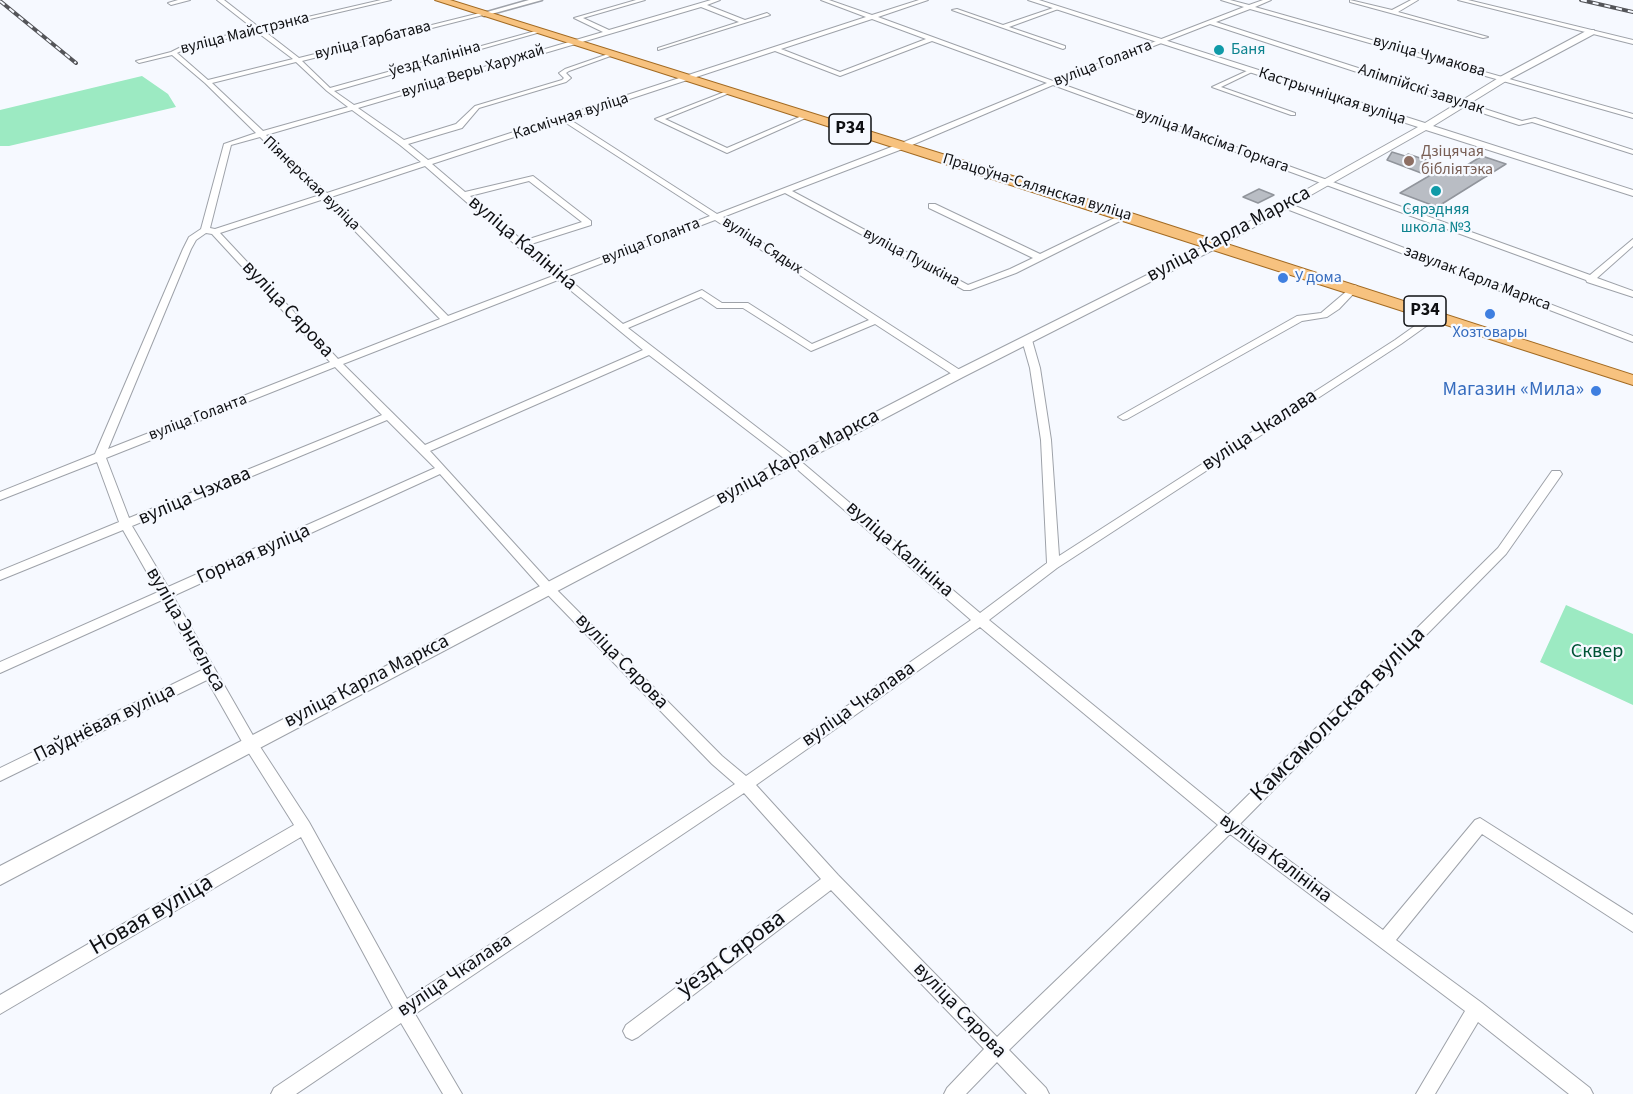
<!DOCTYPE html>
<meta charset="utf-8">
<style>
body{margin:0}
canvas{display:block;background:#f6f9ff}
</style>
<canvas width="1633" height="1094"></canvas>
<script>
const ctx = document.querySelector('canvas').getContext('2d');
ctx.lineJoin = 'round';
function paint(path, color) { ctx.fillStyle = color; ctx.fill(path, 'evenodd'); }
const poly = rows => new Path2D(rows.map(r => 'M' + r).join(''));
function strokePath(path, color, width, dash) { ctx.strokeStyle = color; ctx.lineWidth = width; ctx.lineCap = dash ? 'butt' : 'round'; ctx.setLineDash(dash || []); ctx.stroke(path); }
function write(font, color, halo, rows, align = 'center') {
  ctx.font = font + ' "Source Sans 3",sans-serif'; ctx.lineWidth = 4.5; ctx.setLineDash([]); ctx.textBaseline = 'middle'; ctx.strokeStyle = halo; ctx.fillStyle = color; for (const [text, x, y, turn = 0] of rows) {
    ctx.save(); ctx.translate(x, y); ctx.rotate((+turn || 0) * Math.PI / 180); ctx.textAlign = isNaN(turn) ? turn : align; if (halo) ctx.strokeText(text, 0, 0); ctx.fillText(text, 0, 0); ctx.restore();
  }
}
const green = poly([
 [142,76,168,94,176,107,9,146,0,146,0,110],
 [1566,605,1633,634,1633,705,1540,662]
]);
const building = poly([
 [1392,152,1405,156,1408,154,1426,160,1422,162,1454,173,1482,156,1506,164,1437,207,1400,193,1429,176,1387,160,1392,152],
 [1259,189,1274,195,1258,203,1243,197,1259,189]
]);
const minor = poly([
 [178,0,190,0,171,5,168,3,178,0],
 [217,0,224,0,260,28,381,0,391,0,263,30,299,58,484,12,487,14,302,61,330,88,539,30,544,31,334,91,354,105,603,32,574,18,636,0,645,0,583,18,609,30,711,0,720,0,707,5,745,20,767,13,770,15,658,50,658,48,739,22,701,7,358,108,404,140,456,124,475,106,562,80,564,78,559,73,565,69,611,53,616,54,569,71,566,73,571,78,566,82,479,108,462,128,408,144,428,160,866,17,821,0,829,0,872,15,919,0,928,0,878,17,1053,81,1244,7,1221,0,1230,0,1249,5,1263,0,1271,0,1255,7,1633,114,1633,118,1250,9,1216,22,1522,121,1535,118,1633,150,1633,154,1532,122,1519,125,1210,24,1059,83,1590,275,1633,239,1633,246,1597,278,1633,291,1633,297,1587,282,1586,280,1053,85,905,148,792,191,968,285,1010,269,1033,258,929,208,929,204,935,204,1040,254,1123,214,1130,216,1016,273,970,290,964,290,785,193,723,217,963,372,963,376,955,376,875,324,811,351,743,308,717,308,701,297,628,328,798,459,980,613,1047,563,1041,440,1030,368,1022,340,1024,338,1030,338,1032,340,1040,368,1051,440,1059,556,1395,340,1433,313,1439,313,1439,317,1401,344,1057,568,989,620,1228,815,1498,548,1552,471,1560,471,1562,474,1560,477,1506,554,1240,824,1383,930,1475,820,1480,818,1633,915,1633,932,1482,834,1396,940,1482,1003,1590,1088,1593,1094,1569,1094,1478,1022,1435,1094,1416,1094,1465,1011,1230,834,1009,1050,1046,1088,1049,1094,1027,1094,997,1062,966,1094,944,1094,947,1088,984,1049,831,890,638,1037,632,1040,626,1037,623,1031,626,1025,821,879,744,793,415,1014,462,1094,443,1094,401,1023,296,1094,271,1094,274,1088,393,1008,301,837,0,1014,0,995,294,825,245,747,207,680,0,781,0,768,202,670,162,600,0,673,0,662,158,592,123,530,0,580,0,571,119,522,97,462,0,500,0,492,95,454,183,249,189,237,201,229,224,144,256,133,205,83,172,55,139,63,136,61,171,52,185,45,254,29,217,0],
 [872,19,926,39,840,72,781,49,872,19],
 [257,32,293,59,208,80,177,53,189,47,257,32],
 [932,41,1047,83,899,144,717,214,569,119,775,51,840,76,932,41],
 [296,62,327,91,348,107,263,131,212,83,296,62],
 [352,110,400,145,421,162,327,193,266,135,352,110],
 [563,121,710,216,561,273,528,245,591,225,591,221,533,176,465,192,432,164,563,121],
 [260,137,320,195,215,229,210,228,231,145,260,137],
 [425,166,518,247,553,276,448,316,331,197,425,166],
 [529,181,582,222,523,241,470,196,529,181],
 [324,199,440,319,338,359,220,233,324,199],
 [715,220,869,320,812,344,748,303,722,303,702,290,623,324,566,277,715,220],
 [206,233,212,234,330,362,108,449,191,249,196,240,206,233],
 [558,280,643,350,425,445,343,364,558,280],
 [649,355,790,463,971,620,746,776,722,756,553,586,430,451,649,355],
 [335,367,382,415,129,518,106,458,335,367],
 [387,420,435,468,168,587,132,526,387,420],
 [440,474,545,592,712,764,735,784,407,999,309,822,255,739,173,596,440,474],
 [980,627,1218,825,997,1037,838,875,756,785,980,627],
 [1350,0,1392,10,1411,0,1418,0,1398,12,1488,37,1483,38,1350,2,1350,0],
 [1458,0,1468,0,1633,40,1633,44,1458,0],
 [1056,7,1061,8,1009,27,1065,46,1065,48,1063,49,952,10,957,9,1003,25,1056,7],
 [1249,70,1254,71,1221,87,1295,113,1295,115,1291,115,1212,87,1249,70],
 [727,91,732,92,665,119,727,148,804,115,810,116,727,153,655,119,727,91],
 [1284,204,1290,204,1633,336,1633,342,1284,208,1284,204],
 [1354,285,1357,286,1357,290,1339,309,1327,317,1302,321,1127,419,1123,420,1118,417,1297,316,1321,313,1354,285]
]);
const tertiary = poly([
 [1028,0,1039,0,1425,123,1500,77,1588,30,1594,30,1594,34,1506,81,1433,126,1633,190,1633,196,1426,130,1219,247,963,377,0,885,0,866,955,371,1211,243,1418,127,1028,0]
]);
const secondary = poly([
 [529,0,542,0,484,16,480,14,529,0]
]);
const primary = poly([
 [435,0,450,0,1131,213,1633,375,1633,385,435,0]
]);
const rail = poly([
 [1581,0,1633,12],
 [0,1,76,63]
]);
const markers = [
 [1219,50,6,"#0f9aa8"],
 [1409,161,6,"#8d6e63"],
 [1436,191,6,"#0f9aa8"],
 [1283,278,6,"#3f7fe0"],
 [1490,314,6,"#3f7fe0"],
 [1596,391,6,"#3f7fe0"]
];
const farStreetnames = [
 ["вуліца Майстрэнка",245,34,-14],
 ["вуліца Гарбатава",373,41,-14],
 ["вуліца Чумакова",1429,57,16],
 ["ўезд Калініна",435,60,-16],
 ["вуліца Голанта",1103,64,-21],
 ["вуліца Веры Харужай",473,72,-17],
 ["Алімпійскі завулак",1421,90,18],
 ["Кастрычніцкая вуліца",1332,97,18],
 ["Касмічная вуліца",571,117,-18],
 ["вуліца Максіма Горкага",1212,141,20],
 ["Піянерская вуліца",311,184,44],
 ["Працоўна-Сялянская вуліца",1037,188,17],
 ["вуліца Голанта",651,242,-21],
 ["вуліца Сядых",762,246,33],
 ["вуліца Пушкіна",911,258,28],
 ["завулак Карла Маркса",1477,279,21],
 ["вуліца Голанта",198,418,-21]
];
const farCulturenames = [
 ["Баня",1231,50],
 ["Сярэдняя",1436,210,"center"],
 ["школа №3",1436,228,"center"]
];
const farEducationnames = [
 ["Дзіцячая",1421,152],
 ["бібліятэка",1421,170]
];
const farShopnames = [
 ["У дома",1295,278],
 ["Хозтовары",1490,333,"center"]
];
const shields = [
 [850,129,42],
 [1425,311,42]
];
const shieldNames = [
 ["Р34",850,129],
 ["Р34",1425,311]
];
const streetNames = [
 ["вуліца Карла Маркса",1229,235,-28],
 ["вуліца Калініна",522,244,40],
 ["вуліца Сярова",287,310,47],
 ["вуліца Чкалава",1260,431,-33],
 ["вуліца Карла Маркса",798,458,-28],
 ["вуліца Чэхава",195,497,-23],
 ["вуліца Калініна",899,550,41],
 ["Горная вуліца",254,555,-24],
 ["вуліца Энгельса",185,630,60],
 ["вуліца Сярова",621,662,46],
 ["вуліца Карла Маркса",367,682,-27],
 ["вуліца Чкалава",859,705,-35],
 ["Паўднёвая вуліца",105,724,-26],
 ["вуліца Калініна",1275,859,37],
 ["вуліца Чкалава",455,976,-34],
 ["вуліца Сярова",959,1011,46]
];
const shopNames = [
 ["Магазин «Мила»",1584,391]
];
const parkNames = [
 ["Сквер",1597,653]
];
const nearStreetnames = [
 ["Камсамольская вуліца",1339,715,-45],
 ["Новая вуліца",152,916,-30],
 ["ўезд Сярова",732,955,-37]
];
paint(green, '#9ceac2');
paint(building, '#b9bdc4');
strokePath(building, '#91959c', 1.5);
strokePath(minor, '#9ea2a9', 2);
strokePath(tertiary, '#9ea2a9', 2);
strokePath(secondary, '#9ea2a9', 3);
strokePath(primary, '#a26a22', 2);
paint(minor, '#fff');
paint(tertiary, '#fff');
paint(secondary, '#fff');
paint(primary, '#f7c27f');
strokePath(rail, '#545559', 4);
strokePath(rail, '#f6f9ff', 2, [6]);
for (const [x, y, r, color] of markers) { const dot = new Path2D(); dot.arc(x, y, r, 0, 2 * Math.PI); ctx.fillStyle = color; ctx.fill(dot); strokePath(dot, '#f6f9ff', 2); }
write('16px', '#0f1013', '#f6f9ff', farStreetnames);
write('16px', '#0d838f', '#f6f9ff', farCulturenames, 'left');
write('16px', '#785e54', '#f6f9ff', farEducationnames, 'left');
write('16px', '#366cbe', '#f6f9ff', farShopnames, 'left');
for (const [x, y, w] of shields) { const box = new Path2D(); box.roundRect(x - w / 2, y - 15, w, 30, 4.5); ctx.fillStyle = '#f6f9ff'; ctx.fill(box); strokePath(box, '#0f1013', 1.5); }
write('bold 18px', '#0f1013', null, shieldNames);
write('20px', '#0f1013', '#f6f9ff', streetNames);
write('20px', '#366cbe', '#f6f9ff', shopNames, 'right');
write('20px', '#005436', '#f6f9ff', parkNames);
write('24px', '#0f1013', '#f6f9ff', nearStreetnames);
</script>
